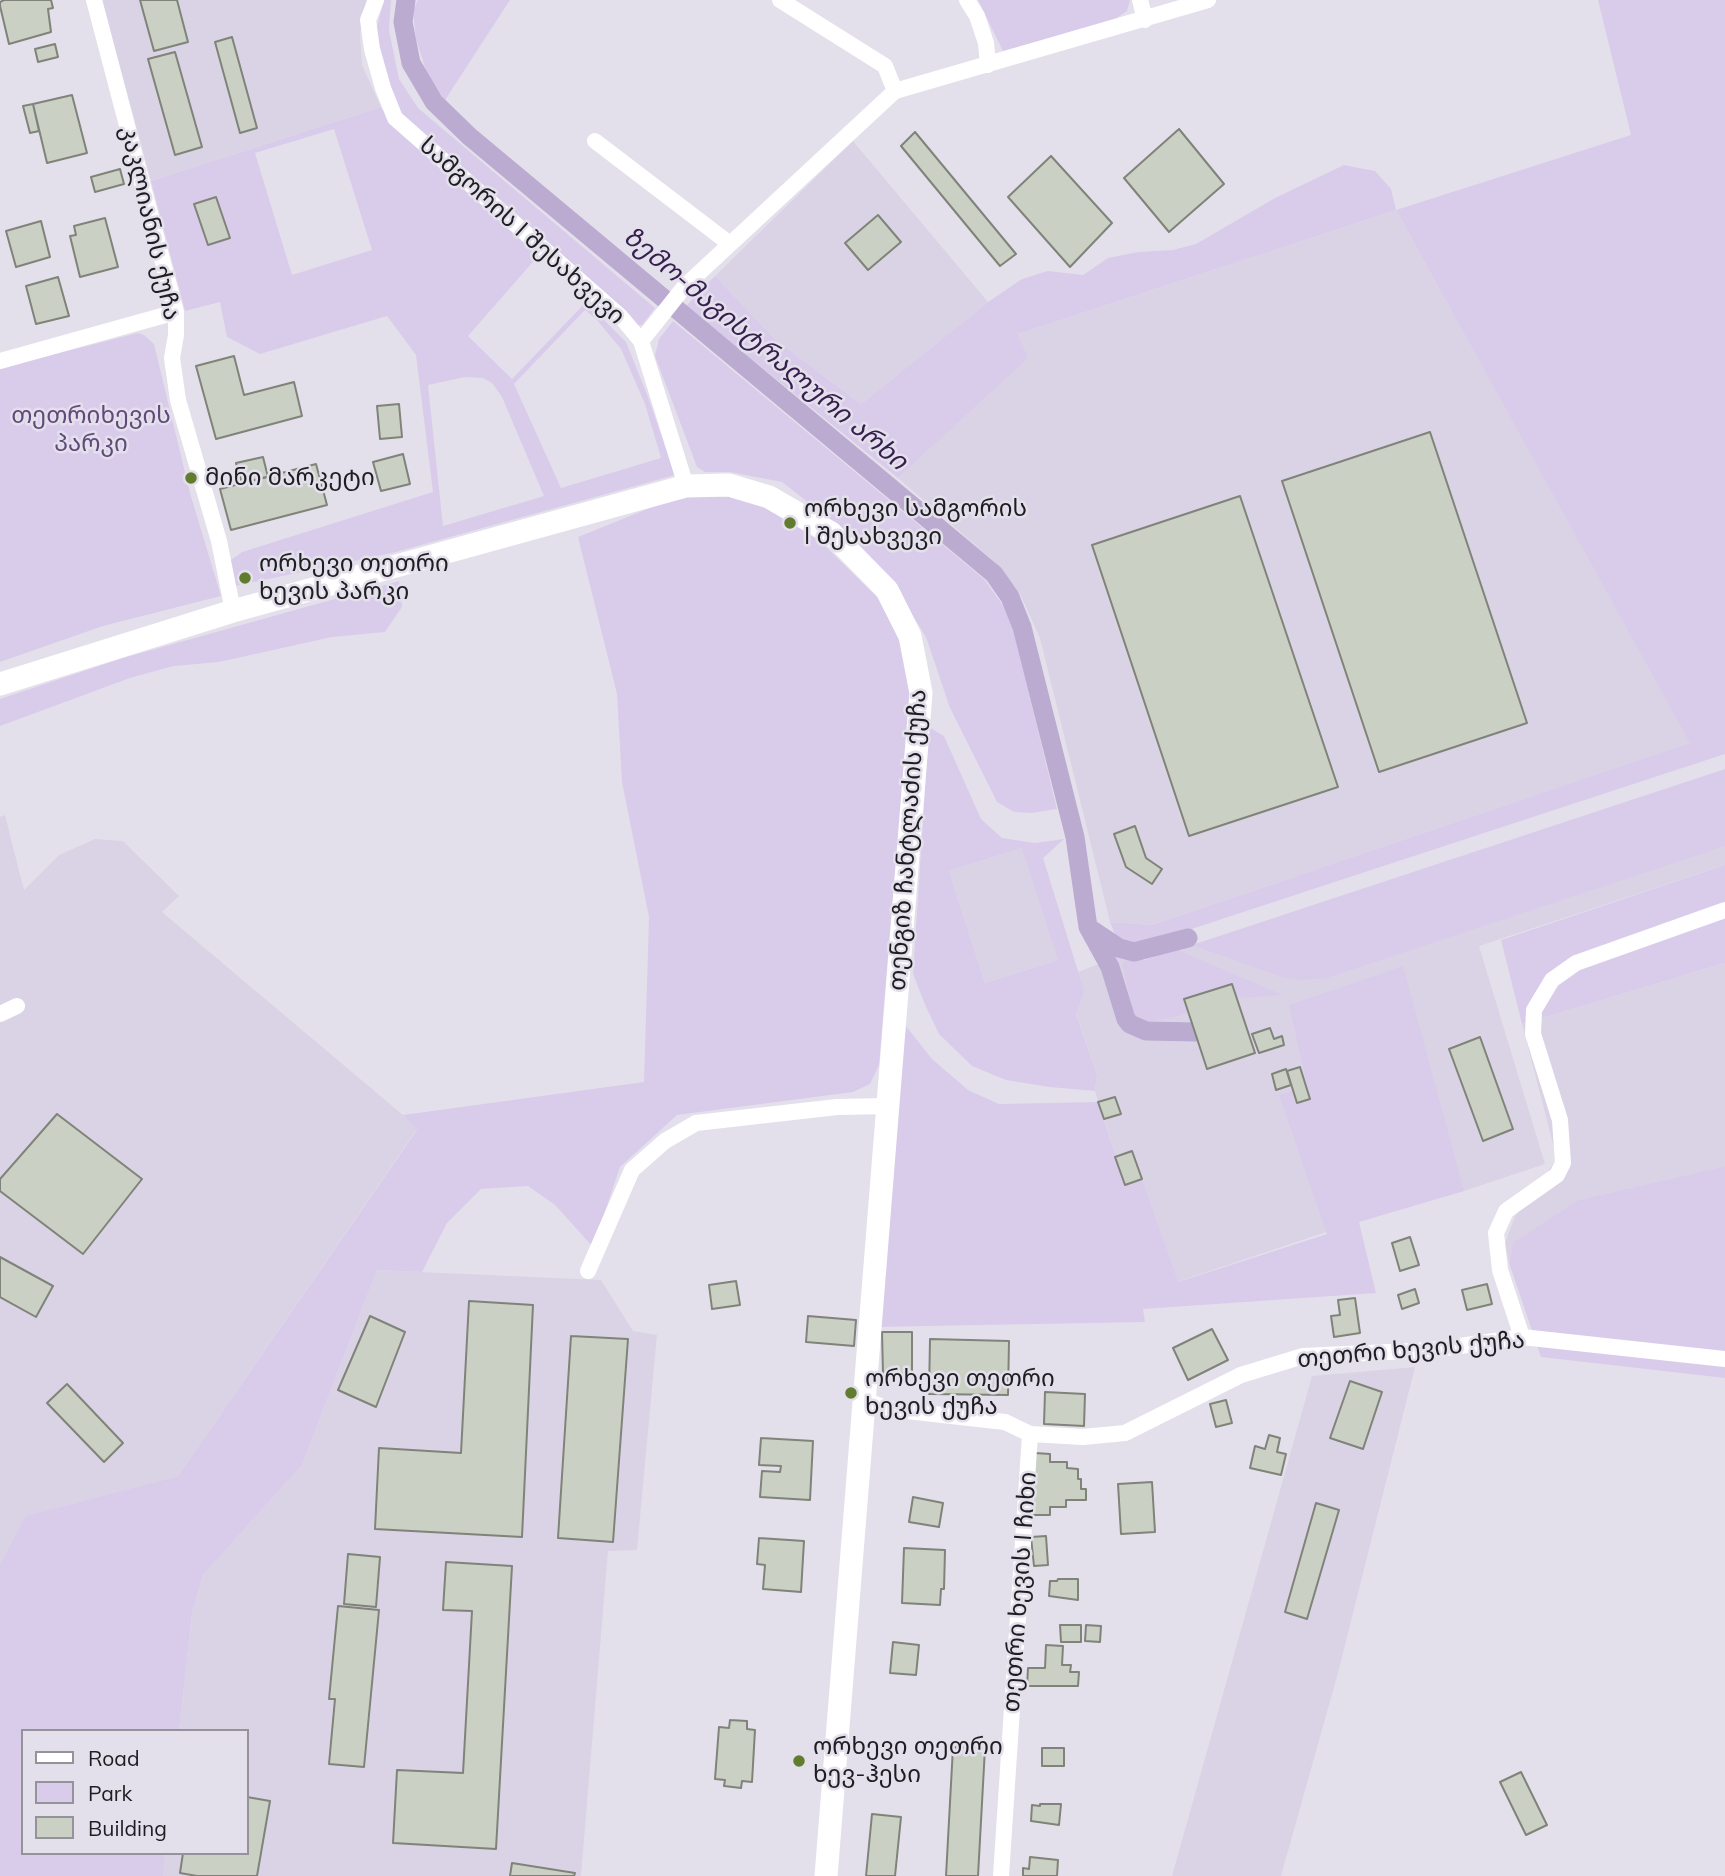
<!DOCTYPE html>
<meta charset="utf-8">
<style>
body{margin:0}
#map{position:relative;width:1725px;height:1876px;overflow:hidden;background:#e4e0eb;font-family:Mulish,sans-serif}
canvas{display:block}
.legend{position:absolute;left:21px;top:1729px;width:228px;height:126px;box-sizing:border-box;background:#e4e0eb;border:2px solid #95929a;margin:0;padding:9px 12px;list-style:none;font-size:21px;color:#1e1d21}
.legend li{display:flex;align-items:center;gap:14px;height:35px}
.legend b{width:35px;border:2px solid #95929a}
</style>
<div id="map">
<canvas width="1725" height="1876"></canvas>
<ul class="legend">
<li><b style="height:9px;background:#fff"></b>Road</li>
<li><b style="height:19px;background:#d9cceb"></b>Park</li>
<li><b style="height:19px;background:#cbd0c5"></b>Building</li>
</ul>
</div>
<script>
const ctx = document.querySelector('canvas').getContext('2d');
ctx.lineJoin = 'round';
function paint(path, color) { ctx.fillStyle = color; ctx.fill(path, 'evenodd'); }
const poly = rows => new Path2D(rows.map(r => 'M' + r).join(''));
function strokePath(path, color, width, dash) { ctx.strokeStyle = color; ctx.lineWidth = width; ctx.lineCap = dash ? 'butt' : 'round'; ctx.setLineDash(dash || []); ctx.stroke(path); }
function write(font, color, halo, rows, align = 'center') {
  ctx.font = font + ' Mulish,"Noto Sans Georgian",sans-serif'; ctx.lineWidth = 5; ctx.setLineDash([]); ctx.textBaseline = 'middle'; ctx.strokeStyle = halo; ctx.fillStyle = color; for (const [text, x, y, turn = 0] of rows) {
    ctx.save(); ctx.translate(x, y); ctx.rotate((+turn || 0) * Math.PI / 180); ctx.textAlign = isNaN(turn) ? turn : align; if (halo) ctx.strokeText(text, 0, 0); ctx.fillText(text, 0, 0); ctx.restore();
  }
}
const built = poly([
 [102,0,366,0,360,34,362,65,381,107,151,181],
 [853,141,988,302,861,404,775,339,715,276],
 [1396,210,1691,743,1152,925,1110,922,1040,638,1021,596,995,562,898,478,1027,358,1018,334],
 [5,815,24,890,59,855,95,839,123,841,179,896,162,912,403,1115,417,1129,178,1476,27,1516,0,1564,0,817],
 [1064,839,1043,858,1078,972,1117,957,1145,960,1192,945,1303,976,1725,843,1725,865,1479,946,1545,1164,1464,1191,1359,1221,1177,1282,1142,1180,1125,1185,1095,1091,1097,1075,1058,960,985,983,949,871,1022,848],
 [1725,963,1725,1166,1578,1200,1515,1242,1509,1263,1505,1243,1515,1216,1557,1159,1522,1024],
 [377,1270,601,1280,633,1331,657,1335,637,1550,608,1551,581,1876,163,1876,165,1853,247,1853,247,1731,179,1731,192,1613,203,1575,302,1465],
 [1415,1367,1338,1673,1281,1876,1172,1876,1312,1376]
]);
const green = poly([
 [384,0,391,0,389,30,399,79,418,108,655,308,642,325,633,326,401,113,384,73,375,34],
 [418,0,510,0,445,100,428,77,416,39,413,11],
 [978,0,1130,0,1127,11,1108,24,1003,51],
 [1598,0,1725,0,1725,754,1167,937,1135,946,1116,937,1110,922,1152,925,1690,743,1396,210,1018,334,1028,358,898,478,686,306,715,276,775,339,861,404,988,302,1022,279,1048,271,1083,275,1108,258,1138,252,1173,250,1196,244,1275,198,1344,165,1375,171,1391,189,1396,210,1631,135],
 [381,107,392,124,538,256,468,336,512,379,586,302,626,342,648,397,675,475,392,553,235,586,229,568,231,560,242,552,433,492,416,355,387,316,260,354,227,337,220,302,185,311,151,181],
 [334,129,372,250,292,275,255,153],
 [585,310,596,319,621,349,645,404,661,458,561,488,514,384],
 [465,377,483,378,492,383,502,397,544,496,443,526,428,385],
 [673,321,984,579,1010,615,1057,809,1032,813,1014,812,997,802,950,708,926,637,894,585,851,536,782,482,730,472,705,472,697,467,655,356,659,339],
 [138,333,144,335,154,344,190,493,221,596,103,626,0,662,0,368],
 [687,493,733,496,766,506,801,528,823,544,877,597,902,644,910,689,879,1065,870,1084,853,1092,677,1115,620,1167,593,1247,555,1205,528,1186,481,1189,447,1223,422,1272,377,1270,302,1465,203,1575,192,1613,179,1731,23,1731,23,1853,165,1853,163,1876,0,1876,0,1564,26,1516,178,1476,417,1130,403,1115,644,1082,649,917,622,782,617,694,578,537],
 [399,581,402,607,385,632,332,637,219,662,174,666,130,678,0,726,0,699,123,658],
 [929,727,944,736,981,819,1002,838,1035,843,1064,839,1043,858,1084,991,1076,1014,1097,1075,1095,1091,1049,1087,1006,1080,972,1066,939,1034,926,1007,913,974],
 [1022,848,1058,960,985,983,949,871],
 [1725,769,1725,846,1327,978,1301,980,1282,977,1192,945],
 [1725,865,1725,963,1522,1024,1501,940],
 [1175,949,1283,995,1237,998,1178,1016,1146,1023,1138,1021,1133,1013,1122,962,1131,959,1145,960],
 [1403,966,1464,1191,1359,1222,1376,1293,1143,1309,1145,1322,875,1327,906,1026,932,1059,968,1090,999,1104,1098,1102,1125,1184,1142,1179,1178,1282,1327,1234,1279,1095,1293,1090,1297,1103,1310,1099,1289,1005],
 [1725,1166,1725,1378,1541,1357,1509,1263,1514,1242,1578,1200]
]);
const canal = poly([
 [406,0,403,22,411,63,434,102,469,136,994,574,1010,597,1022,627,1075,837,1088,927,1110,967,1126,1019,1130,1024,1146,1031,1195,1032],
 [1092,930,1119,948,1134,952,1188,938]
]);
const building = poly([
 [4,0,51,0,53,8,48,9,51,32,9,44,0,6,0,2,4,0],
 [140,0,177,0,188,42,154,51,140,0],
 [232,37,257,128,240,133,215,42,232,37],
 [55,44,58,57,38,62,35,49,55,44],
 [175,52,202,147,175,155,148,59,175,52],
 [72,95,87,153,47,163,33,104,72,95],
 [33,104,39,131,30,133,23,106,33,104],
 [1179,129,1224,184,1169,232,1124,178,1179,129],
 [915,132,1016,254,1000,266,901,146,915,132],
 [1051,156,1112,223,1070,267,1008,197,1051,156],
 [120,169,124,184,95,192,91,177,120,169],
 [216,197,230,238,208,245,194,204,216,197],
 [878,215,901,242,868,270,845,243,878,215],
 [105,218,118,267,80,277,70,236,76,235,74,226,105,218],
 [41,221,50,257,16,267,6,231,41,221],
 [58,277,69,316,36,324,26,286,58,277],
 [234,356,244,395,294,382,302,416,216,439,196,366,234,356],
 [399,404,402,437,380,439,377,406,399,404],
 [1430,432,1527,723,1379,772,1282,481,1430,432],
 [403,454,410,484,381,491,373,462,403,454],
 [263,457,268,477,242,483,236,463,263,457],
 [316,464,327,505,231,530,220,489,316,464],
 [1240,496,1338,787,1189,836,1092,545,1240,496],
 [1135,826,1146,858,1162,869,1152,884,1126,867,1114,834,1135,826],
 [1232,984,1255,1053,1207,1069,1184,999,1232,984],
 [1270,1028,1274,1039,1282,1036,1284,1045,1259,1053,1252,1034,1270,1028],
 [1480,1037,1513,1129,1483,1141,1449,1049,1480,1037],
 [1300,1067,1310,1099,1297,1103,1287,1071,1300,1067],
 [1286,1069,1291,1085,1276,1090,1272,1074,1286,1069],
 [1115,1097,1121,1114,1104,1119,1098,1102,1115,1097],
 [57,1114,142,1179,83,1254,0,1191,0,1179,57,1114],
 [1132,1151,1142,1179,1125,1185,1115,1157,1132,1151],
 [1410,1237,1419,1265,1400,1271,1392,1243,1410,1237],
 [0,1257,53,1286,36,1317,0,1297,0,1257],
 [736,1281,740,1305,712,1309,709,1285,736,1281],
 [1487,1284,1492,1304,1467,1310,1462,1290,1487,1284],
 [1415,1289,1419,1303,1402,1309,1398,1295,1415,1289],
 [1355,1298,1360,1333,1334,1337,1331,1316,1340,1315,1338,1300,1355,1298],
 [469,1301,533,1305,522,1537,375,1529,379,1448,461,1453,469,1301],
 [370,1316,405,1332,376,1407,338,1390,370,1316],
 [808,1316,856,1320,854,1346,806,1342,808,1316],
 [1212,1329,1228,1360,1188,1380,1173,1348,1212,1329],
 [882,1332,912,1332,912,1373,883,1374,882,1332],
 [571,1336,628,1339,613,1542,558,1538,571,1336],
 [930,1339,1009,1341,1008,1395,929,1394,930,1339],
 [1350,1381,1382,1392,1363,1449,1330,1438,1350,1381],
 [67,1384,123,1443,104,1462,47,1403,67,1384],
 [1045,1392,1085,1394,1084,1426,1044,1424,1045,1392],
 [1226,1400,1232,1423,1216,1427,1210,1404,1226,1400],
 [1269,1435,1280,1438,1277,1452,1286,1454,1281,1475,1250,1468,1255,1446,1265,1449,1269,1435],
 [761,1438,813,1441,810,1500,760,1497,762,1471,780,1472,781,1466,759,1465,761,1438],
 [1035,1453,1050,1454,1050,1462,1067,1462,1067,1468,1078,1469,1078,1479,1081,1479,1081,1489,1086,1489,1086,1500,1066,1500,1066,1507,1050,1507,1050,1515,1030,1515,1035,1453],
 [1152,1482,1155,1532,1121,1534,1118,1484,1152,1482],
 [913,1497,943,1503,939,1527,909,1522,913,1497],
 [1316,1503,1339,1510,1307,1619,1285,1612,1316,1503],
 [1046,1536,1048,1565,1034,1566,1031,1537,1046,1536],
 [759,1538,804,1541,801,1592,763,1589,765,1565,757,1564,759,1538],
 [904,1548,945,1550,944,1589,941,1589,940,1605,902,1603,904,1548],
 [348,1554,380,1557,376,1607,344,1604,348,1554],
 [446,1562,512,1566,496,1849,393,1843,397,1770,463,1773,472,1611,443,1610,446,1562],
 [1058,1579,1078,1579,1078,1600,1049,1596,1050,1581,1057,1581,1058,1579],
 [338,1606,379,1610,364,1767,329,1764,335,1699,329,1699,338,1606],
 [1060,1625,1081,1625,1081,1642,1061,1642,1060,1625],
 [1086,1625,1101,1626,1100,1642,1085,1641,1086,1625],
 [893,1642,919,1645,916,1675,890,1673,893,1642],
 [1046,1645,1063,1646,1062,1665,1071,1665,1070,1672,1079,1672,1078,1686,1027,1686,1028,1668,1045,1668,1046,1645],
 [730,1720,747,1721,747,1729,755,1730,752,1782,742,1781,741,1788,724,1786,725,1780,715,1779,719,1727,729,1728,730,1720],
 [953,1747,985,1748,978,1876,946,1876,953,1747],
 [1042,1748,1064,1748,1064,1766,1042,1766,1042,1748],
 [1521,1772,1547,1825,1526,1835,1500,1782,1521,1772],
 [247,1797,270,1801,257,1876,197,1876,180,1873,183,1853,247,1853,247,1797],
 [1040,1804,1061,1804,1059,1825,1031,1821,1032,1805,1040,1806,1040,1804],
 [872,1814,901,1817,895,1876,866,1876,872,1814],
 [1030,1857,1058,1860,1057,1876,1023,1876,1023,1868,1029,1869,1030,1857],
 [512,1863,575,1873,574,1876,510,1876,512,1863]
]);
const street = poly([
 [94,0,176,312,176,335,172,358,178,400,219,541,233,611],
 [376,0,368,20,372,49,383,88,395,118,621,317,641,341,686,486],
 [780,0,885,66,895,91],
 [967,0,977,16,986,43,988,65],
 [1140,0,1145,20],
 [595,141,730,244],
 [641,341,685,286,895,91,1208,0],
 [0,361,176,312],
 [0,1014,17,1006],
 [588,1271,632,1170,665,1141,696,1123,837,1107,887,1106],
 [1522,1337,1500,1270,1496,1233,1506,1211,1557,1175,1563,1163,1560,1120,1533,1034,1534,1010,1552,980,1576,963,1725,910],
 [864,1400,889,1409,1005,1422,1030,1434,1083,1437,1125,1433,1241,1375,1303,1356,1432,1350,1522,1337,1725,1359],
 [1001,1876,1030,1434]
]);
const secondary = poly([
 [0,684,233,611,686,486,729,485,769,497,831,533,887,590,910,636,921,693,826,1876]
]);
const markers = [
 [191,478,7,"#627c2f"],
 [790,523,7,"#627c2f"],
 [245,578,7,"#627c2f"],
 [851,1393,7,"#627c2f"],
 [799,1761,7,"#627c2f"]
];
const streetNames = [
 ["კაკლიანის ქუჩა",150,223,77],
 ["სამგორის I შესახვევი",522,231,42],
 ["თენგიზ ჩანტლაძის ქუჩა",908,840,-86],
 ["თეთრი ხევის ქუჩა",1411,1350,-5],
 ["თეთრი ხევის I ჩიხი",1020,1592,-86]
];
const parkNames = [
 ["თეთრიხევის",91,416],
 ["პარკი",91,444]
];
const poiNames = [
 ["მინი მარკეტი",205,478],
 ["ორხევი სამგორის",804,509],
 ["I შესახვევი",804,537],
 ["ორხევი თეთრი",259,564],
 ["ხევის პარკი",259,592],
 ["ორხევი თეთრი",865,1379],
 ["ხევის ქუჩა",865,1407],
 ["ორხევი თეთრი",813,1747],
 ["ხევ-ჰესი",813,1775]
];
const waterNames = [
 ["ზემო-მაგისტრალური არხი",765,349,40]
];
paint(built, '#dad3e5');
paint(green, '#d9cceb');
strokePath(canal, '#bbabd0', 19);
paint(building, '#cbd0c5');
strokePath(building, '#7f8379', 2);
strokePath(street, '#fff', 16);
strokePath(secondary, '#fff', 23);
for (const [x, y, r, color] of markers) { const dot = new Path2D(); dot.arc(x, y, r, 0, 2 * Math.PI); ctx.fillStyle = color; ctx.fill(dot); strokePath(dot, '#e4e0eb', 2.5); }
write('24px', '#1e1d21', '#e4e0eb', streetNames);
write('24px', '#60497b', '#e4e0eb', parkNames);
write('24px', '#1e1d21', '#e4e0eb', poiNames, 'left');
write('italic 26px', '#361f4e', '#e4e0eb', waterNames);
</script>
